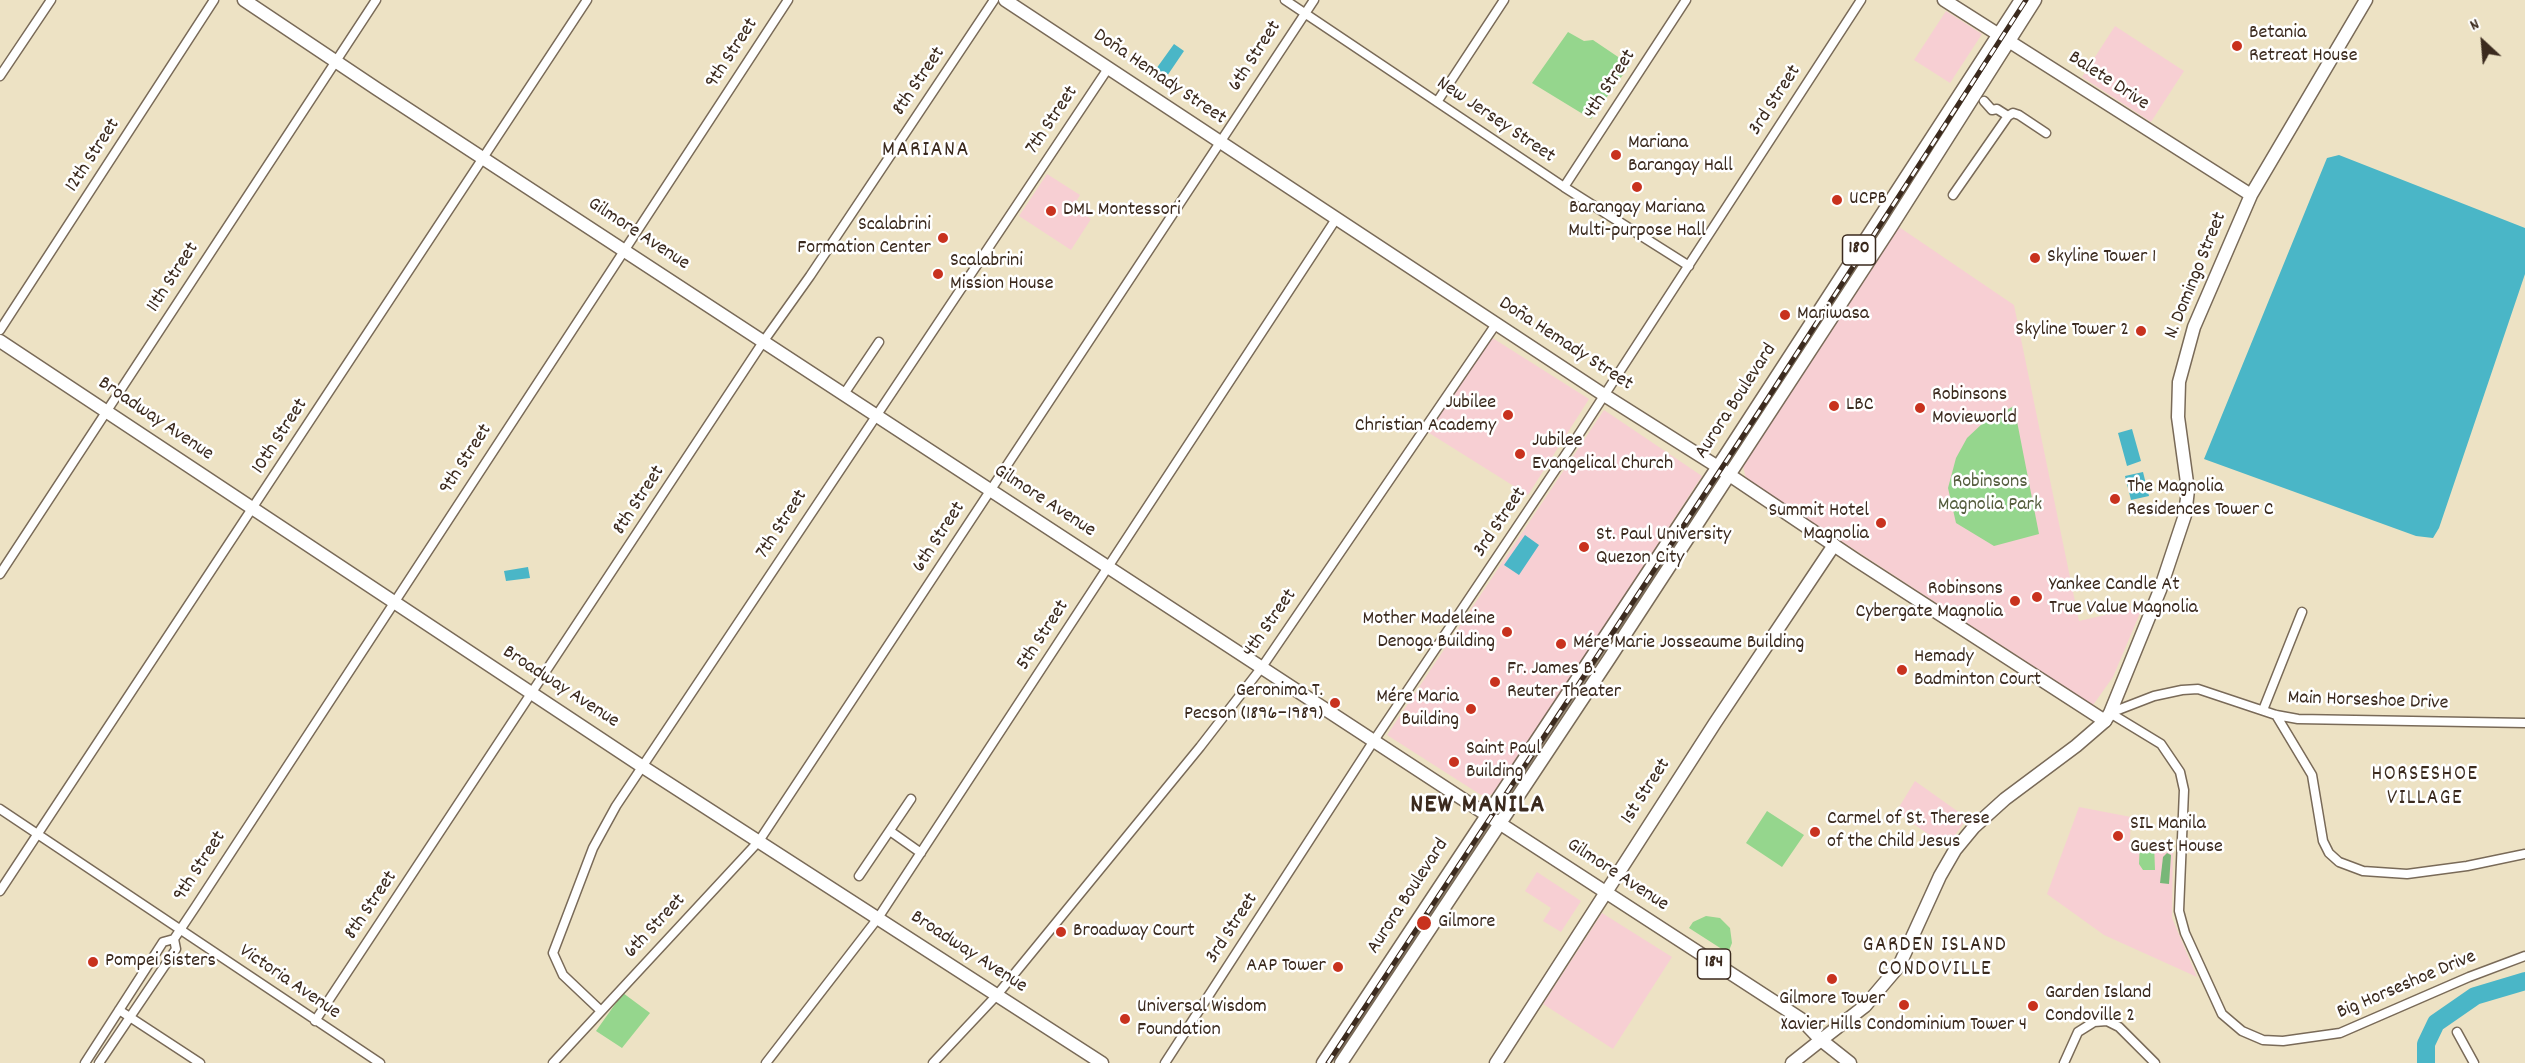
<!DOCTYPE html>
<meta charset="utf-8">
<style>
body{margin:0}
#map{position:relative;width:2525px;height:1063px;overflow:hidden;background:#ede2c4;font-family:Dekko,sans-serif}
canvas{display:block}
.north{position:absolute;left:2453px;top:12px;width:60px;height:60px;-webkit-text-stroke:4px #fff;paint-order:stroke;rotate:334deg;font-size:16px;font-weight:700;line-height:24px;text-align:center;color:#3b2a1e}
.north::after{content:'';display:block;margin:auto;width:21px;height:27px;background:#3b2a1e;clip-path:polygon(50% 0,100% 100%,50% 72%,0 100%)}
</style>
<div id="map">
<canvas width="2525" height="1063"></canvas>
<div class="north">N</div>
</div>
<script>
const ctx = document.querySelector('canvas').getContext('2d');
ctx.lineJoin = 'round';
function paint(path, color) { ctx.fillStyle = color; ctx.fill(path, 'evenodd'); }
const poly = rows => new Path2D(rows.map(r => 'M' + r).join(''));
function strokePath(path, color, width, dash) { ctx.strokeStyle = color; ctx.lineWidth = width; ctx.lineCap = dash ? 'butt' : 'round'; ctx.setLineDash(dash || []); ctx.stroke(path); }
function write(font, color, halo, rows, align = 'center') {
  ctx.font = font + ' Dekko,sans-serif'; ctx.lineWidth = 5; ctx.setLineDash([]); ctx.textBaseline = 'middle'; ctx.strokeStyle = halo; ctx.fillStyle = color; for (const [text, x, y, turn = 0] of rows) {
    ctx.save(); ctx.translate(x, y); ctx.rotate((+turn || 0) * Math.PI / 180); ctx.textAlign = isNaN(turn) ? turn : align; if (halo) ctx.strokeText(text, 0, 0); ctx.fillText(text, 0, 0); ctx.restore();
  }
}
const built = poly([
 [1946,11,1982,34,1950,83,1914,60],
 [2115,26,2184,71,2151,122,2082,77],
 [1047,174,1080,195,1073,207,1091,219,1071,250,1019,216],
 [1899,227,2014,305,2079,621,2143,606,2113,677,2093,705,1746,479,1743,466],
 [1491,337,1589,399,1528,495,1426,431],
 [1604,410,1702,476,1512,768,1508,765,1503,771,1506,776,1495,792,1490,795,1481,795,1387,735],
 [1915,781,1967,818,1947,847,1896,812],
 [2079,807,2131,817,2130,840,2173,845,2172,918,2197,977,2104,935,2047,894],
 [1537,872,1581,901,1561,932,1543,921,1551,908,1525,891],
 [1602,913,1672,957,1613,1049,1543,1004]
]);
const green = poly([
 [1568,32,1584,41,1593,40,1630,65,1591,119,1532,83],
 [2014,406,2039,534,1994,546,1956,523,1948,488,1956,458,1967,438,1984,422],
 [1767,811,1804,835,1782,867,1746,843],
 [2140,841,2154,842,2155,870,2143,870,2139,864],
 [1706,916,1720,918,1730,928,1732,943,1728,953,1689,928,1693,922],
 [623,993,650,1013,622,1048,596,1031]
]);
const forest = poly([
 [2167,853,2171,855,2169,884,2160,883,2163,857]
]);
const water = poly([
 [1174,44,1184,51,1167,76,1156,69],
 [2339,155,2525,228,2525,274,2439,528,2433,538,2416,536,2204,459,2327,158],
 [2132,429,2141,461,2127,466,2118,433],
 [2143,472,2149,496,2131,500,2125,476],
 [1525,535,1539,545,1519,575,1504,565],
 [528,567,530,578,506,581,504,571]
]);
const river = poly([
 [2426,1063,2426,1044,2436,1023,2475,996,2525,981]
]);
const street = poly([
 [1285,0,1564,187,1689,266],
 [0,76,51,0],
 [1984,101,1992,110,1997,109,2008,116,2013,113,2019,115,2046,133],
 [1437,102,1504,0],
 [1564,187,1686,0],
 [1953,195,2008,116],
 [0,330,214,0],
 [844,394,879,342],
 [0,574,376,0],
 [2263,710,2302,612],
 [2110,713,2161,744,2180,772,2184,790,2179,911,2185,933,2222,1014,2242,1031,2263,1040,2283,1041,2340,1033,2469,977,2525,956],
 [2110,713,2154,696,2182,690,2198,689,2276,715,2298,719,2525,723],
 [2276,715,2312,775,2323,841,2329,853,2339,862,2363,871,2407,874,2467,866,2525,854],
 [0,809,380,1063],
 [890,831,921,853],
 [859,876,911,799],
 [0,891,587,0],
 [119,1010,200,1063],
 [600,1010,563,975,553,953,593,848,616,806,1109,67],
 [315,1021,763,342,810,276,994,0],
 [2457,1032,2474,1063],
 [85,1063,163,942,174,939,196,906,788,0],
 [99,1063,176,949,174,939],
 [553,1063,759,841,1314,0],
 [766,1063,878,918,1336,219],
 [933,1063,997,995,1200,747,1262,667,1496,324],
 [1165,1063,1373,742,1570,448,1861,0],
 [2064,1063,2078,1032,2094,1022,2107,1021,2119,1027,2155,1063]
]);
const secondary = poly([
 [244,0,377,89,1487,815],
 [1005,0,1604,395,1718,467],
 [1944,0,2251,195],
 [0,341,643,767,1102,1063],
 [2105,721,2110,713,2160,590,2185,515,2188,490,2178,417,2179,382,2194,327,2251,195,2366,0],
 [1496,1063,1715,723,1834,545],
 [1792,1063,1821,1040]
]);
const primary = poly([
 [1722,470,1856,560,2105,721,2076,746,2005,799,1974,827,1955,850,1940,876,1899,966,1865,1006,1821,1040],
 [1493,819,1801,1019,1821,1040,1850,1063],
 [1323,1063,1725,456,2021,0],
 [1341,1063,1609,659,1889,230,2035,0]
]);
const rail = poly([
 [1328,1063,1766,401,2026,0]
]);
const markers = [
 [2237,46,6,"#c8321e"],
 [1616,155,6,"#c8321e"],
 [1637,187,6,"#c8321e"],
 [1837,200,6,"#c8321e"],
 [1051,211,6,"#c8321e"],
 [943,238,6,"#c8321e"],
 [2035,258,6,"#c8321e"],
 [938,274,6,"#c8321e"],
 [1785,315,6,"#c8321e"],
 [2141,331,6,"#c8321e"],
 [1834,406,6,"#c8321e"],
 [1920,408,6,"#c8321e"],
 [1508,415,6,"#c8321e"],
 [1520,454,6,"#c8321e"],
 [2115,499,6,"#c8321e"],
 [1881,523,6,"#c8321e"],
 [1584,547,6,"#c8321e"],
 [2037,597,6,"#c8321e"],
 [2015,601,6,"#c8321e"],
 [1507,632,6,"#c8321e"],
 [1561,644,6,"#c8321e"],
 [1902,670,6,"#c8321e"],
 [1495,682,6,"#c8321e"],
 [1335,703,6,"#c8321e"],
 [1471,709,6,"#c8321e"],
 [1454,762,6,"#c8321e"],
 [1815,832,6,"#c8321e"],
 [2118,836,6,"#c8321e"],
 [1424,923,8,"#c8321e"],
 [1061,932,6,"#c8321e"],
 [93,962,6,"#c8321e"],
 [1338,967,6,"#c8321e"],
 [1832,979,6,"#c8321e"],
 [1904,1005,6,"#c8321e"],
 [2033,1006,6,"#c8321e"],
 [1125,1019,6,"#c8321e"]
];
const shields = [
 [1859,250,33],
 [1714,964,33]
];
const shieldNames = [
 ["180",1859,250],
 ["184",1714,964]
];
const poiNames = [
 ["Betania",2249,34],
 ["Retreat House",2249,57],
 ["Mariana",1628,144],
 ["Barangay Hall",1628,167],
 ["UCPB",1849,200],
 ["Barangay Mariana",1637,209,"center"],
 ["Multi-purpose Hall",1637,232,"center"],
 ["DML Montessori",1063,211],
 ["Scalabrini",931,226,"right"],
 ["Formation Center",931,249,"right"],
 ["Skyline Tower 1",2047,258],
 ["Scalabrini",950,262],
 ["Mission House",950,285],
 ["Mariwasa",1797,315],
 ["Skyline Tower 2",2129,331,"right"],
 ["Robinsons",1932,396],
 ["Movieworld",1932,419],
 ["Jubilee",1496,404,"right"],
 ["Christian Academy",1496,427,"right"],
 ["LBC",1846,406],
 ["Jubilee",1532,442],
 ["Evangelical Church",1532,465],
 ["The Magnolia",2127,488],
 ["Residences Tower C",2127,511],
 ["Summit Hotel",1869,512,"right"],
 ["Magnolia",1869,535,"right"],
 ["St. Paul University",1596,536],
 ["Quezon City",1596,559],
 ["Yankee Candle At",2049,586],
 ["True Value Magnolia",2049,609],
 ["Robinsons",2003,590,"right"],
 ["Cybergate Magnolia",2003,613,"right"],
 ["Mother Madeleine",1495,620,"right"],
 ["Denoga Building",1495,643,"right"],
 ["Mére Marie Josseaume Building",1573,644],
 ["Hemady",1914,658],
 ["Badminton Court",1914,681],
 ["Fr. James B.",1507,670],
 ["Reuter Theater",1507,693],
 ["Geronima T.",1323,692,"right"],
 ["Pecson (1896–1989)",1323,715,"right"],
 ["Mére Maria",1459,698,"right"],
 ["Building",1459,721,"right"],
 ["Saint Paul",1466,750],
 ["Building",1466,773],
 ["Carmel of St. Therese",1827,820],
 ["of the Child Jesus",1827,843],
 ["SIL Manila",2130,825],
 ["Guest House",2130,848],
 ["Gilmore",1438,923],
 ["Broadway Court",1073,932],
 ["Pompei Sisters",105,962],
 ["AAP Tower",1326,967,"right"],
 ["Garden Island",2045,994],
 ["Condoville 2",2045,1017],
 ["Gilmore Tower",1832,1000,"center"],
 ["Universal Wisdom",1137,1008],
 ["Foundation",1137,1031],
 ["Xavier Hills Condominium Tower 4",1904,1026,"center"]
];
const streetNames = [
 ["9th Street",733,54,-57],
 ["6th Street",1256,57,-57],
 ["Doña Hemady Street",1159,78,34],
 ["8th Street",920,82,-56],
 ["Balete Drive",2108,82,33],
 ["4th Street",1611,85,-57],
 ["3rd Street",1776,101,-57],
 ["7th Street",1053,121,-56],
 ["New Jersey Street",1495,121,34],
 ["12th Street",94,156,-57],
 ["Gilmore Avenue",638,235,33],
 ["N. Domingo Street",2197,276,-68],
 ["11th Street",174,278,-57],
 ["Doña Hemady Street",1565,345,33],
 ["Aurora Boulevard",1737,402,-57],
 ["Broadway Avenue",155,420,34],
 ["10th Street",281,437,-57],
 ["9th Street",467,460,-57],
 ["8th Street",640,501,-57],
 ["Gilmore Avenue",1044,502,33],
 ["3rd Street",1501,523,-56],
 ["7th Street",783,525,-57],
 ["6th Street",940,538,-57],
 ["4th Street",1271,624,-55],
 ["5th Street",1044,636,-57],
 ["Broadway Avenue",560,688,33],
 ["Main Horseshoe Drive",2368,702,2],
 ["1st Street",1647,792,-57],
 ["9th Street",201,867,-57],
 ["Gilmore Avenue",1617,876,33],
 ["Aurora Boulevard",1409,897,-57],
 ["8th Street",372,906,-56],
 ["6th Street",656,927,-47],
 ["3rd Street",1233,929,-57],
 ["Broadway Avenue",968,953,33],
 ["Victoria Avenue",289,983,34],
 ["Big Horseshoe Drive",2407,986,-23]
];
const parkNames = [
 ["Robinsons",1990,483],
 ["Magnolia Park",1990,506]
];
const neighbourhoodNames = [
 ["HORSESHOE",2425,776],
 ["VILLAGE",2425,800],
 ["GARDEN ISLAND",1935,947],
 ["CONDOVILLE",1935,971]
];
const quarterNames = [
 ["MARIANA",926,152]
];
const districtNames = [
 ["NEW MANILA",1478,807]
];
paint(built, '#f7cfd3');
paint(green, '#95d68d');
paint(forest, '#78b778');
paint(water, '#4ab6c7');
strokePath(river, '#4ab6c7', 18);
strokePath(street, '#796a58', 11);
strokePath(secondary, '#796a58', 15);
strokePath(primary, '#796a58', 15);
strokePath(street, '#fff', 8);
strokePath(secondary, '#fff', 12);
strokePath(primary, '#fff', 12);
strokePath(rail, '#3b2a1e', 5);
strokePath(rail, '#fff', 3, [9]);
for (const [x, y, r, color] of markers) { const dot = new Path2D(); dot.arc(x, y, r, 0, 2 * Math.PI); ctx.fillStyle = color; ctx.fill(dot); strokePath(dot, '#fff', 2); }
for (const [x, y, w] of shields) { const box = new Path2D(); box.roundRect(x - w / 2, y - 15, w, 30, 4.5); ctx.fillStyle = '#fff'; ctx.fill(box); strokePath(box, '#3b2a1e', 1.5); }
write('bold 18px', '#3b2a1e', null, shieldNames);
write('20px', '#3b2a1e', '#fff', poiNames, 'left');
write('20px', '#3b2a1e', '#fff', streetNames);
write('20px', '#565e3f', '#fff', parkNames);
ctx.letterSpacing = '1.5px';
write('21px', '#3b2a1e', '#fff', neighbourhoodNames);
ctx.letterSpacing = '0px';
ctx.letterSpacing = '1.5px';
write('22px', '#3b2a1e', '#fff', quarterNames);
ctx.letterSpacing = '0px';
ctx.letterSpacing = '1.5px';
write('bold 26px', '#3b2a1e', '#fff', districtNames);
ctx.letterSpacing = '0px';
</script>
